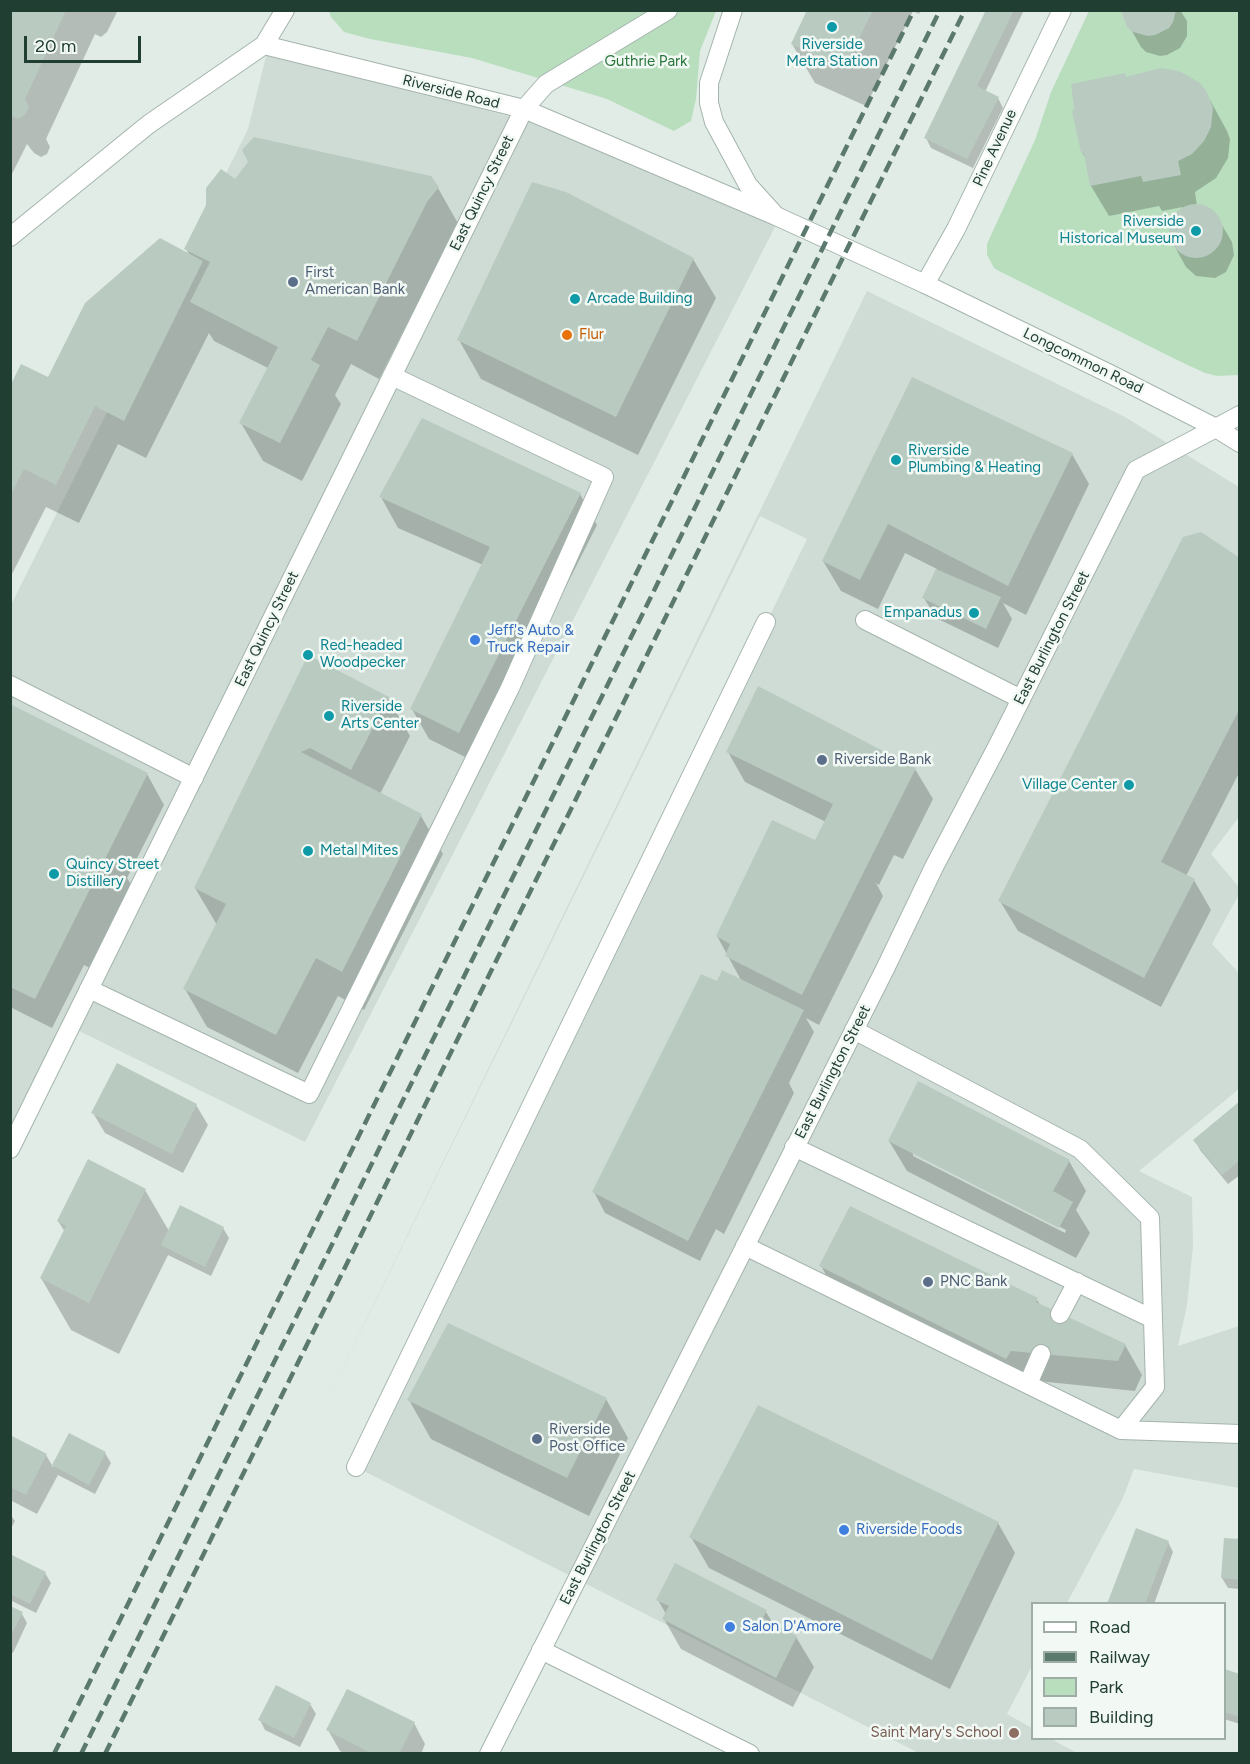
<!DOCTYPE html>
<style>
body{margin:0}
#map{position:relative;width:1250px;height:1764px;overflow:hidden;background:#e1ece6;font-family:Figtree,sans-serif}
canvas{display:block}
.frame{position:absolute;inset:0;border:12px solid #213e32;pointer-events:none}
.legend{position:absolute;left:1031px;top:1602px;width:195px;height:138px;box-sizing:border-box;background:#f2f9f4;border:2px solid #9eaea6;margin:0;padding:8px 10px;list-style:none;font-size:18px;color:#213e32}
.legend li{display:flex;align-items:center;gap:12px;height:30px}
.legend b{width:30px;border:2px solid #9eaea6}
.scale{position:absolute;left:24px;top:36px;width:117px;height:27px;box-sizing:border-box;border:3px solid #213e32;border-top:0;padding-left:8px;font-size:18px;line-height:21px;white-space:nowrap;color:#213e32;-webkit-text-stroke:4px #f2f9f4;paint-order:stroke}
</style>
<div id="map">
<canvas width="1250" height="1764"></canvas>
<div class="frame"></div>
<ul class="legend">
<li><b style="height:8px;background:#fff"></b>Road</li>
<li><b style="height:8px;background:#5b796d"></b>Railway</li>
<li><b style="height:16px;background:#b9debe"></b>Park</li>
<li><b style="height:16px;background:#b9cac1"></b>Building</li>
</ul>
<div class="scale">20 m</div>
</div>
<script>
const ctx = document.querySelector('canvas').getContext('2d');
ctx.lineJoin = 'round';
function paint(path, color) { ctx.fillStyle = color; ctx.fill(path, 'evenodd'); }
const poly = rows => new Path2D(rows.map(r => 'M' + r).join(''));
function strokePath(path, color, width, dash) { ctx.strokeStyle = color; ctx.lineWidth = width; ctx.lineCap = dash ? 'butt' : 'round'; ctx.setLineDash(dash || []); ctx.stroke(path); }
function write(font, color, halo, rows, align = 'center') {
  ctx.font = font + ' Figtree,sans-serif'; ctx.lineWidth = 5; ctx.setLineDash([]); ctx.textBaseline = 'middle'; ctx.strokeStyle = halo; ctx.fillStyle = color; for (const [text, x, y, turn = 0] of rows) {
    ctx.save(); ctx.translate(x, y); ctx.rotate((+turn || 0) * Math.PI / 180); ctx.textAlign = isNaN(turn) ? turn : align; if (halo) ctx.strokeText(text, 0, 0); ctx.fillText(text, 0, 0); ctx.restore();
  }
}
const built = poly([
 [267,52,527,121,776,225,305,1142,65,1024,11,1143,10,607,248,129],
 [867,291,1125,417,1239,487,1239,817,1211,854,1239,887,1239,894,1212,944,1239,973,1239,1089,1139,1171,1192,1197,1193,1246,1187,1305,1178,1346,1239,1326,1239,1488,1134,1469,1122,1500,1067,1603,1032,1604,1032,1666,1007,1714,1032,1728,1032,1738,1051,1739,1077,1753,914,1753,915,1751,356,1467,807,539,760,516,306,1443]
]);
const green = poly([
 [329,11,716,11,700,51,696,99,691,121,674,131,607,99,472,58,370,39,344,32,331,17],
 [1089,11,1239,11,1239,375,1217,376,1205,373,1179,361,999,271,994,268,987,255,987,244,991,235,1035,140,1051,92]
]);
const shadow = poly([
 [10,10,118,10,107,32,101,37,95,34,46,139,50,147,47,154,41,157,34,153,27,144,10,178],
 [809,10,921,10,919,14,913,11,866,106,815,83,792,44],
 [988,10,1024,10,985,92,998,98,1003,108,973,168,931,148,926,138],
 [1123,10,1180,10,1187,21,1187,36,1180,48,1167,55,1160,56,1146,52,1141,47,1129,26],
 [1126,78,1210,100,1227,131,1230,139,1228,158,1216,178,1195,192,1197,206,1207,207,1216,215,1232,242,1234,255,1226,272,1215,278,1196,276,1186,267,1171,240,1170,226,1172,219,1183,207,1162,211,1159,206,1109,216,1091,186,1086,159,1082,152],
 [235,181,438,188,460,227,449,241,379,379,351,364,335,395,341,404,302,481,263,461,241,423,268,368,214,341,209,333,146,458,118,444,79,523,46,507,10,578,10,390,49,379,190,255,186,249],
 [693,259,716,298,638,455,481,379,459,340],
 [913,379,1072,454,1089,484,1026,615,1003,603,1012,619,998,648,936,618,924,598,937,569,905,553,878,609,841,591,823,561],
 [580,494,597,525,477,763,429,739,412,709,483,565,398,528,381,497],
 [1240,560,1240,771,1186,876,1194,880,1211,910,1161,1007,1018,931,1000,901],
 [309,657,388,698,410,736,380,794,421,816,443,854,364,1010,338,996,298,1073,207,1027,185,989,217,925,195,888],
 [10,706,147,774,164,805,127,878,132,886,92,969,84,965,52,1028,10,1007],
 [728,752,915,769,933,799,903,859,894,855,879,885,876,883,883,896,819,1025,806,1018,814,1032,789,1083,794,1093,724,1234,716,1229,700,1261,605,1213,594,1192,718,983,742,982,717,936,819,844,826,822,745,782],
 [1240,1103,1240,1175,1228,1184,1200,1150,1195,1140],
 [196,1105,208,1125,183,1173,105,1133,93,1113],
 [889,1141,1069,1161,1086,1191,1076,1210,1090,1233,1076,1258,907,1171],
 [913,1152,1066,1230,1065,1233,913,1156],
 [145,1190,169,1231,223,1228,229,1238,211,1276,168,1255,119,1354,71,1330,41,1278,65,1232,58,1221],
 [821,1266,1037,1300,1041,1306,1125,1345,1142,1375,1135,1391,1028,1380,838,1296],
 [606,1399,628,1438,589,1516,431,1439,409,1400],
 [70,1435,105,1453,111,1463,95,1494,58,1475,37,1514,10,1500,10,1437,46,1455,53,1467],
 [10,1514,15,1521,10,1530],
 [998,1523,1015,1553,950,1689,709,1568,691,1537],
 [1225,1540,1240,1541,1240,1589,1228,1588,1222,1578],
 [1168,1542,1173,1552,1154,1604,1109,1604],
 [10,1555,45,1573,51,1583,36,1613,10,1600],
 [658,1600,766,1612,774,1625,796,1637,814,1667,793,1707,681,1649,664,1619,666,1614],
 [10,1608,22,1614,27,1623,13,1653,10,1652],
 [1224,1670,1240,1676,1240,1724,1224,1719],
 [276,1687,310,1704,316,1714,300,1747,265,1730,260,1720],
 [414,1723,425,1744,421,1754,346,1754,340,1751,328,1730]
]);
const building = poly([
 [10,10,66,10,25,99,29,107,25,115,18,119,10,115],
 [807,10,873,10,844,68,791,44],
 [986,10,1014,10,977,86,999,97,967,159,924,138],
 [1121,10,1176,10,1173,22,1169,28,1155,35,1148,36,1133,32,1127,27],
 [1161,68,1178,71,1187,75,1201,84,1207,92,1213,108,1211,127,1204,141,1192,154,1178,161,1181,175,1143,182,1141,176,1090,186,1084,154,1081,152,1072,112,1074,108,1071,84,1125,73,1126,77],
 [254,137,431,176,439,187,427,202,357,341,328,327,311,360,320,365,280,443,239,423,278,347,190,302,210,262,184,249,206,205,206,188,221,169,235,179,248,162,242,150],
 [532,182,566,192,694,258,616,417,457,340],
 '1169 231a27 27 0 1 1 54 0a27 27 0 1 1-54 0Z',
 [160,238,203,261,124,421,95,406,56,485,24,469,10,496,10,386,21,364,48,377,85,303],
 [912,377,1073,453,1008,586,888,524,860,580,822,561],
 [422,418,581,493,459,733,410,709,490,547,379,497],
 [1201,532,1240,558,1240,708,1161,862,1195,879,1144,978,998,901,1183,537],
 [936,569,1001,597,986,629,922,598],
 [308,655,389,697,351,770,310,748,301,752,422,814,342,972,316,958,276,1035,183,989,226,904,194,888],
 [758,686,916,768,802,995,725,956,730,944,716,936,772,820,815,840,833,804,726,752],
 [10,704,148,773,35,999,10,987],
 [722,970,804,1010,688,1241,592,1192,701,974,717,981],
 [117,1063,197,1104,172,1154,91,1113],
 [918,1081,1070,1160,1053,1191,1073,1202,1059,1228,888,1141],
 [1240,1101,1240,1160,1222,1175,1193,1140],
 [88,1159,146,1189,89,1303,40,1278,66,1226,57,1221],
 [180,1205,224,1227,205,1267,161,1245],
 [850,1206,1038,1298,1036,1302,1126,1344,1118,1361,1011,1351,1006,1359,819,1266],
 [448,1323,607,1398,567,1478,407,1400],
 [758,1405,999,1522,932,1660,689,1537],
 [69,1433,106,1452,89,1485,52,1465],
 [10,1435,47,1454,26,1495,10,1487],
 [1136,1528,1169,1541,1145,1604,1107,1604],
 [1224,1538,1240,1539,1240,1580,1221,1578],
 [10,1554,46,1572,30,1604,10,1594],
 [675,1563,767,1610,763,1618,797,1636,776,1678,662,1619,669,1606,656,1600],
 [10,1606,23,1612,10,1637],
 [1224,1669,1240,1674,1240,1717,1224,1712],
 [276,1685,311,1703,294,1738,258,1720],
 [347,1689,415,1722,399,1754,373,1754,326,1730]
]);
const service = poly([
 [524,109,546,84,668,10],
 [865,620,1021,699],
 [10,685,194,778],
 [89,989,309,1094,510,688,604,477,392,376],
 [854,1030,1080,1149,1150,1218,1155,1387,1121,1430],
 [794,1147,1153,1319],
 [745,1246,1121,1430,1240,1434],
 [1060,1314,1077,1282],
 [1028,1384,1041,1354],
 [356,1467,766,622],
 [541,1650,750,1754]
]);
const minor = poly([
 [733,10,709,83,709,103,714,122,748,185,776,216],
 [925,284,956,229,1062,10],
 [10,1149,524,109],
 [489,1754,885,969,934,867,999,743,1136,470,1216,428]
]);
const tertiary = poly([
 [264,45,285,10],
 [10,237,149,124,264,45,524,109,776,216,925,284,1112,375,1216,428,1240,443],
 [1216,428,1240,415]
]);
const rail = poly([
 [54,1754,914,10],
 [81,1754,940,10],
 [105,1754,965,10]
]);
const markers = [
 [832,27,6,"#0f9aa8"],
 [1196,231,6,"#0f9aa8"],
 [293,282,6,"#5c6f8a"],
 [575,299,6,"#0f9aa8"],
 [567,335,6,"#e8710a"],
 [896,460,6,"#0f9aa8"],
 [974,613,6,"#0f9aa8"],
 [475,640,6,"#3f7fe0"],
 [308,655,6,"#0f9aa8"],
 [329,716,6,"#0f9aa8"],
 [822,760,6,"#5c6f8a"],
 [1129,785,6,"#0f9aa8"],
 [308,851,6,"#0f9aa8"],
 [54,874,6,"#0f9aa8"],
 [928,1282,6,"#5c6f8a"],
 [537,1439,6,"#5c6f8a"],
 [844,1530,6,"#3f7fe0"],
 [730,1627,6,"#3f7fe0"],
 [1014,1733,6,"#8d6e63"]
];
const cultureNames = [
 ["Riverside",832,45,"center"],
 ["Metra Station",832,62,"center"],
 ["Riverside",1184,222,"right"],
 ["Historical Museum",1184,239,"right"],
 ["Arcade Building",587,299],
 ["Riverside",908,451],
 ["Plumbing & Heating",908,468],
 ["Empanadus",962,613,"right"],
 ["Red-headed",320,646],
 ["Woodpecker",320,663],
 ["Riverside",341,707],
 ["Arts Center",341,724],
 ["Village Center",1117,785,"right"],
 ["Metal Mites",320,851],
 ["Quincy Street",66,865],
 ["Distillery",66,882]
];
const parkNames = [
 ["Guthrie Park",646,62]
];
const streetNames = [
 ["Riverside Road",451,92,14],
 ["Pine Avenue",995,148,-65],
 ["East Quincy Street",482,193,-64],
 ["Longcommon Road",1083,361,26],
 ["East Quincy Street",267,629,-64],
 ["East Burlington Street",1052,638,-63],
 ["East Burlington Street",833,1072,-63],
 ["East Burlington Street",598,1538,-63]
];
const serviceNames = [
 ["First",305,273],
 ["American Bank",305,290],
 ["Riverside Bank",834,760],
 ["PNC Bank",940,1282],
 ["Riverside",549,1430],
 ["Post Office",549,1447]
];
const foodNames = [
 ["Flur",579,335]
];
const shopNames = [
 ["Jeff's Auto &",487,631],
 ["Truck Repair",487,648],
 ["Riverside Foods",856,1530],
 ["Salon D'Amore",742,1627]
];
const educationNames = [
 ["Saint Mary's School",1002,1733]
];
paint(built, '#cfdcd5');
paint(green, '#b9debe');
paint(shadow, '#0003');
paint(building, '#b9cac1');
strokePath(service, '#a4b4ac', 20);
strokePath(minor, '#a4b4ac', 20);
strokePath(tertiary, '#a4b4ac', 20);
strokePath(service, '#fff', 18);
strokePath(minor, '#fff', 18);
strokePath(tertiary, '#fff', 18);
strokePath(rail, '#5b796d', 4.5, [12, 6]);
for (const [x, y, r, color] of markers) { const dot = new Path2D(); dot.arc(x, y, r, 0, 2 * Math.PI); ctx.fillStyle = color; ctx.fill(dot); strokePath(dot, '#f2f9f4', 2); }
write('15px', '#0d838f', '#f2f9f4', cultureNames, 'left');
write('15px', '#2a763c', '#f2f9f4', parkNames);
write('15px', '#213e32', '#f2f9f4', streetNames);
write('15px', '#4e5e75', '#f2f9f4', serviceNames, 'left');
write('15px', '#c56008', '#f2f9f4', foodNames, 'left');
write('15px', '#366cbe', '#f2f9f4', shopNames, 'left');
write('15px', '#785e54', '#f2f9f4', educationNames, 'right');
</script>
